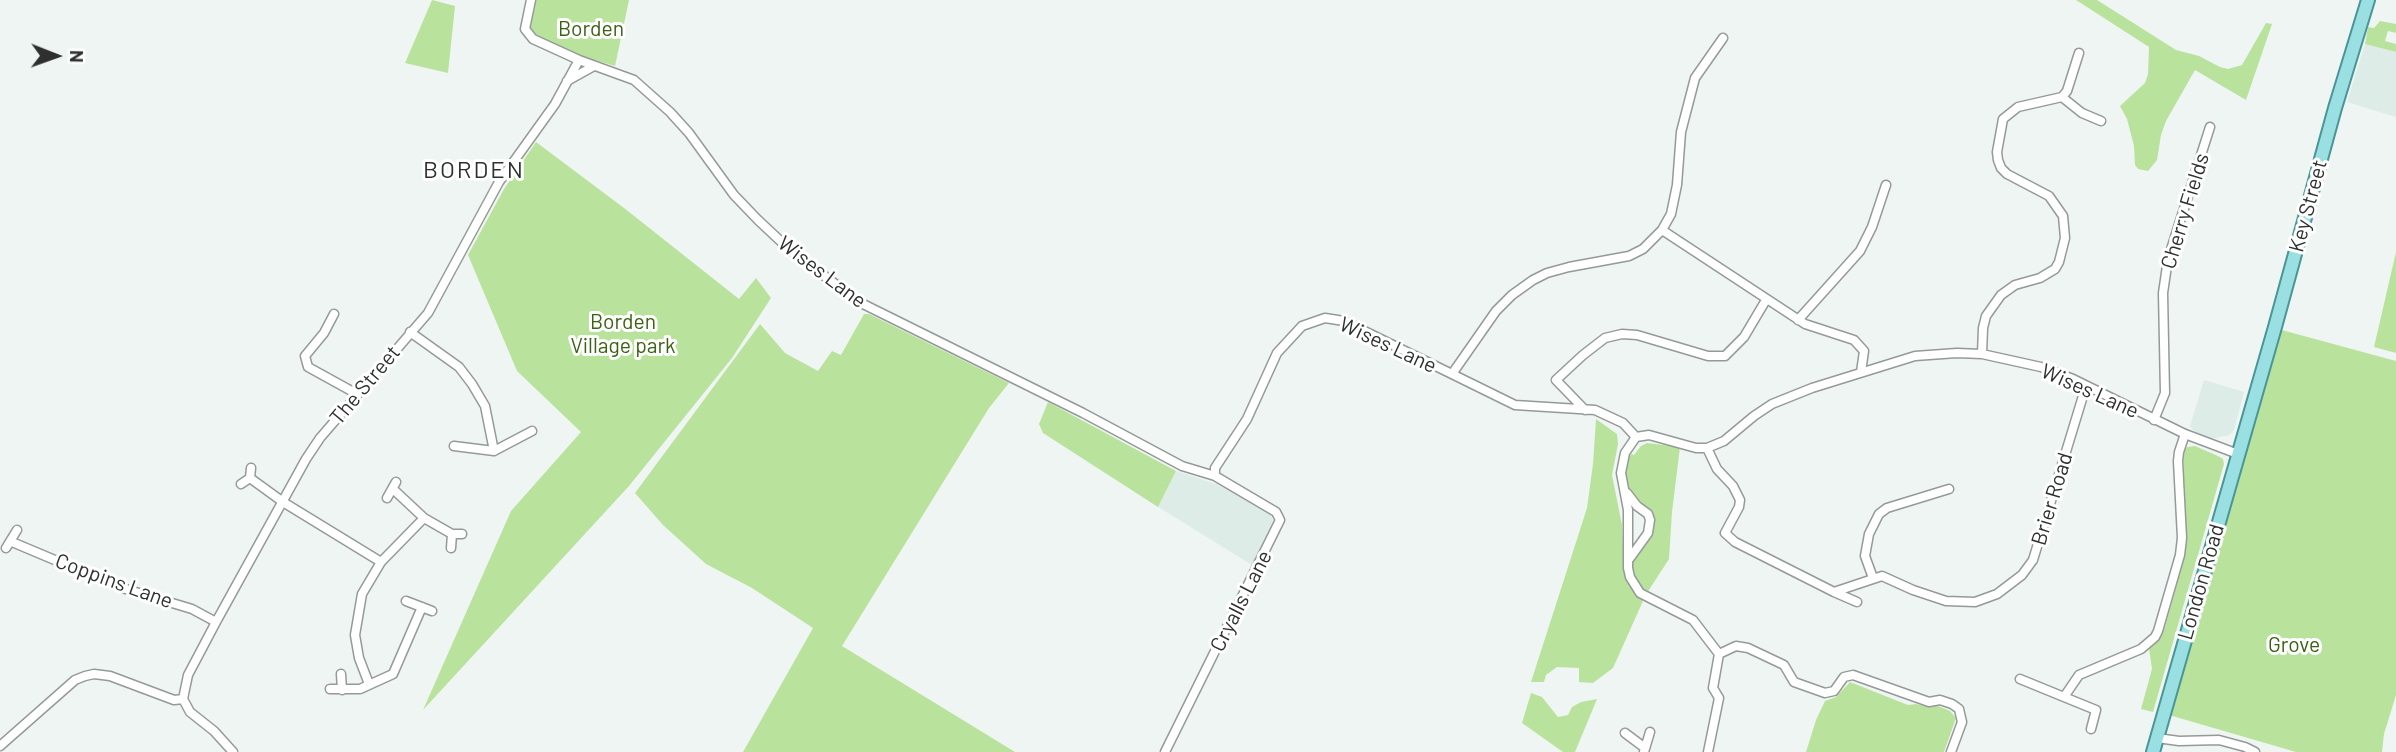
<!DOCTYPE html>
<style>
body{margin:0}
#map{position:relative;width:2396px;height:752px;overflow:hidden;background:#eff5f3;font-family:Barlow,sans-serif}
canvas{display:block}
.north{position:absolute;left:21px;top:21px;width:70px;height:70px;-webkit-text-stroke:5px #fff;paint-order:stroke;rotate:91deg;font-size:19px;font-weight:700;line-height:28px;text-align:center;color:#2e3030}
.north::after{content:'';display:block;margin:auto;width:24px;height:32px;background:#2e3030;clip-path:polygon(50% 0,100% 100%,50% 72%,0 100%)}
</style>
<div id="map">
<canvas width="2396" height="752"></canvas>
<div class="north">N</div>
</div>
<script>
const ctx = document.querySelector('canvas').getContext('2d');
ctx.lineJoin = 'round';
function paint(path, color) { ctx.fillStyle = color; ctx.fill(path, 'evenodd'); }
const poly = rows => new Path2D(rows.map(r => 'M' + r).join(''));
function strokePath(path, color, width, dash) { ctx.strokeStyle = color; ctx.lineWidth = width; ctx.lineCap = dash ? 'butt' : 'round'; ctx.setLineDash(dash || []); ctx.stroke(path); }
function write(font, color, halo, rows, align = 'center') {
  ctx.font = font + ' Barlow,sans-serif'; ctx.lineWidth = 6; ctx.setLineDash([]); ctx.textBaseline = 'middle'; ctx.strokeStyle = halo; ctx.fillStyle = color; for (const [text, x, y, turn = 0] of rows) {
    ctx.save(); ctx.translate(x, y); ctx.rotate((+turn || 0) * Math.PI / 180); ctx.textAlign = isNaN(turn) ? turn : align; if (halo) ctx.strokeText(text, 0, 0); ctx.fillText(text, 0, 0); ctx.restore();
  }
}
const built = poly([
 [2365,44,2396,52,2396,117,2347,102],
 [2204,380,2244,392,2234,430,2229,435,2211,439,2194,431,2190,426],
 [1176,471,1219,485,1269,511,1273,521,1252,565,1158,507]
]);
const green = poly([
 [432,0,455,6,448,73,405,63],
 [535,0,629,0,615,66,570,53,538,36,531,29,531,15],
 [2076,0,2097,0,2176,50,2199,56,2220,67,2228,69,2242,65,2266,23,2272,24,2246,100,2195,70,2166,121,2161,135,2157,160,2148,171,2138,169,2135,165,2134,146,2127,119,2120,106,2145,83,2148,74,2149,47],
 [2380,21,2396,24,2396,33,2388,31,2385,41,2396,44,2396,52,2365,44,2368,27,2374,28],
 [536,142,624,208,739,299,756,278,771,298,732,358,629,486,423,710,511,511,581,432,517,371,468,255,504,189],
 [2396,252,2396,353,2374,347],
 [864,314,869,314,1009,383,989,408,842,646,1015,752,743,752,813,628,752,588,706,564,663,525,635,493,760,324,785,353,818,371,832,351,841,355],
 [2278,329,2396,361,2396,695,2384,734,2382,752,2296,752,2169,715],
 [1048,402,1176,471,1158,507,1043,433,1039,424],
 [1596,419,1617,434,1618,444,1612,475,1622,525,1624,566,1632,589,1643,601,1613,668,1593,683,1579,682,1579,668,1557,667,1546,675,1544,682,1531,682,1587,508,1593,464],
 [1647,443,1680,447,1672,512,1669,559,1647,593,1633,578,1630,566,1652,528,1653,515,1638,504,1629,493,1624,477,1625,466,1631,454,1634,455,1641,446],
 [2195,446,2218,456,2223,459,2224,464,2153,712,2141,709,2152,669,2149,648,2158,639,2165,627,2183,563,2186,536,2183,453,2187,447],
 [1850,682,1908,705,1916,704,1929,707,1936,705,1950,711,1956,718,1944,752,1806,752,1816,720,1825,701,1836,697],
 [1531,693,1542,697,1558,717,1568,715,1572,707,1581,702,1597,699,1575,752,1563,752,1522,723]
]);
const street = poly([
 [531,0,525,29,533,39,579,60,634,80,670,112,689,133,734,195,758,220,790,250,859,302,1083,413,1182,466,1215,476,1215,468,1247,419,1277,353,1302,326,1325,318,1344,321,1515,405,1595,410,1623,423,1636,437],
 [567,81,594,66],
 [2062,97,2082,113,2101,121],
 [1662,230,1805,324,1854,340,1864,351,1861,372],
 [334,314,324,333,305,356,308,367,357,394],
 [1798,320,1860,251,1872,227,1886,185],
 [410,332,459,367,472,384,485,406,494,451],
 [1982,354,1983,328,1986,316,2001,295,2015,285,2040,278,2055,269,2059,262,2065,238,2063,216,2049,196,2007,174,2001,168,1998,160,1997,152,2003,119,2018,107,2062,97,2067,91,2079,53],
 [1452,374,1496,311,1512,295,1533,280,1547,273,1569,267,1629,256,1643,249,1662,230,1671,214,1677,185,1681,132,1695,78,1723,38],
 [1585,410,1556,380,1583,355,1605,338,1622,334,1637,335,1708,356,1725,356,1744,337,1766,300],
 [2154,420,2165,393,2163,293,2168,259,2210,127],
 [1636,437,1649,435,1696,448,1707,448,1724,441,1754,416,1772,404,1812,388,1915,356,1957,353,1982,354,2041,367,2073,379,2185,434,2238,454],
 [1636,437,1625,453,1621,473,1628,510,1628,568,1630,577,1640,593,1693,620,1719,654,1736,646,1748,648,1784,665,1794,682,1825,693,1834,691,1844,677,1853,675,1929,702,1940,700,1952,704,1959,709,1962,722,1951,752],
 [454,446,494,451,532,431],
 [1707,448,1717,469,1733,486,1740,500,1739,507,1725,533,1735,542,1834,592,1882,576,1913,590,1946,601,1975,602,1997,594,2022,575,2033,560,2086,386],
 [250,478,283,502,381,562],
 [241,484,250,478,251,468],
 [393,489,424,518,452,534,462,534],
 [1627,493,1637,506,1648,514,1650,520,1648,533,1630,558],
 [387,498,396,482],
 [12,542,119,587,192,609,216,622],
 [6,548,17,530],
 [451,548,452,534],
 [1873,578,1865,556,1869,534,1879,514,1887,508,1949,489],
 [1834,592,1857,602],
 [406,601,432,611],
 [341,674,342,690],
 [2020,679,2064,697],
 [369,684,359,658,355,635,362,594,381,562,424,518],
 [330,689,360,689,393,674,422,607],
 [183,699,188,675,216,622,306,459,320,438,428,313,499,182,555,104,579,60],
 [183,699,190,712,214,731,233,752],
 [2091,729,2096,710,2064,697,2079,675,2141,649,2155,637,2158,631,2180,555,2182,538,2178,461,2179,452,2185,434],
 [1625,733,1645,748],
 [2157,738,2179,741,2219,740,2245,747,2255,752],
 [0,746,75,680,85,676,94,674,110,676,174,700,183,699],
 [1165,752,1280,520,1276,512,1215,476],
 [1644,752,1650,732],
 [1708,752,1719,698,1713,688,1719,654]
]);
const primary = poly([
 [2153,752,2275,327,2335,108,2368,0]
]);
const parkNames = [
 ["Borden",591,29],
 ["Borden",623,322],
 ["Village park",623,346],
 ["Grove",2294,645]
];
const streetNames = [
 ["Key Street",2308,206,-75],
 ["Cherry Fields",2185,211,-73],
 ["Wises Lane",822,272,37],
 ["Wises Lane",1388,345,25],
 ["The Street",365,385,-50],
 ["Wises Lane",2090,391,24],
 ["Brier Road",2052,499,-73],
 ["Coppins Lane",114,581,20],
 ["London Road",2201,582,-74],
 ["Cryalls Lane",1241,601,-63]
];
const quarterNames = [
 ["BORDEN",474,170]
];
paint(built, '#ddece7');
paint(green, '#b9e39c');
strokePath(street, '#959a99', 11);
strokePath(primary, '#499597', 16);
strokePath(street, '#fff', 8);
strokePath(primary, '#9ae0e2', 12);
write('21px', '#3b6213', '#fff', parkNames);
write('21px', '#2e3030', '#fff', streetNames);
ctx.letterSpacing = '2px';
write('24px', '#2e3030', '#fff', quarterNames);
ctx.letterSpacing = '0px';
</script>
